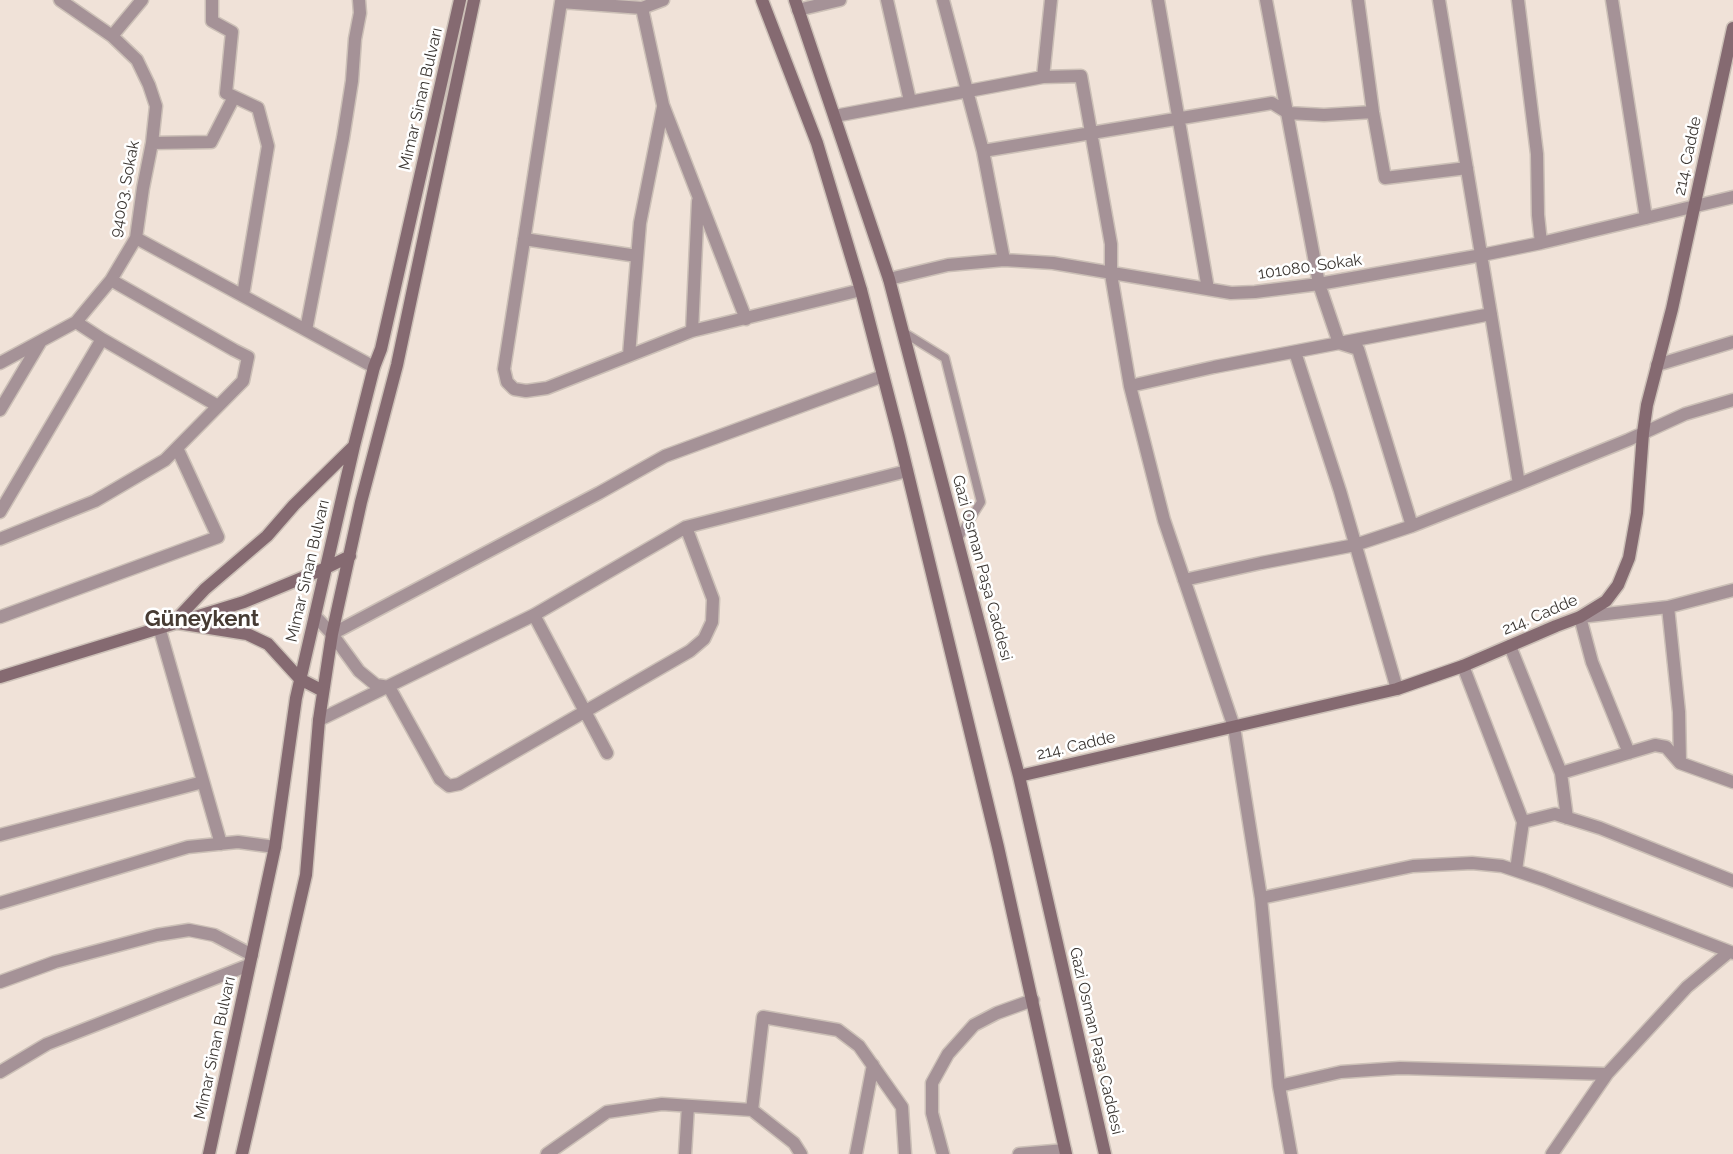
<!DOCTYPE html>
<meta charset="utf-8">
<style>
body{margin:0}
canvas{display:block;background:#f0e2d8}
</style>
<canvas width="1733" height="1154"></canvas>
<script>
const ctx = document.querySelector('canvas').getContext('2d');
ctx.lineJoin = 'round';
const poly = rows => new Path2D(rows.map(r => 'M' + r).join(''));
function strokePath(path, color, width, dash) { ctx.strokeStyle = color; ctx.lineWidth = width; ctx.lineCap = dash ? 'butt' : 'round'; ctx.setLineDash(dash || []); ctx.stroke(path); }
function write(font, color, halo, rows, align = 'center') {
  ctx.font = font + ' Raleway,sans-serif'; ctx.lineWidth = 5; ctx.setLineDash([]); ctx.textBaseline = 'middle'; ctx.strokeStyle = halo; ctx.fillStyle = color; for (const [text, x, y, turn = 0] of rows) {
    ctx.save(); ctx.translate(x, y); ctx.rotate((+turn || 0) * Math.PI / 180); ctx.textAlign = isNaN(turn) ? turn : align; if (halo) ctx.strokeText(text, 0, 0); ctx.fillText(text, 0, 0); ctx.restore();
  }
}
const lane = poly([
 [903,332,945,358,981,502,957,540]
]);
const street = poly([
 [212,0,212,21,232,32,226,93,258,108,268,146,243,295],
 [663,0,642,8,561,2,504,369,507,382,514,389,526,391,547,388,692,331,861,290],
 [887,0,910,101],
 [943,0,983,151,1004,260],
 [1158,0,1208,289],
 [1266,0,1319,284,1339,343,1358,349,1412,526],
 [1358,0,1373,112,1385,178,1467,168],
 [1439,0,1519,484],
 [1518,0,1537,154,1538,215,1541,243],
 [1612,0,1646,218],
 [642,8,663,105,746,319],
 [798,10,840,0],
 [112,36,142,0],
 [1043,77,1051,0],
 [835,116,1043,77,1081,76,1111,244,1111,274,1130,386,1164,520,1234,727,1261,898,1279,1086,1291,1154],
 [152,143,211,142,234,97],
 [983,151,1272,103,1288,113,1324,115,1373,112],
 [136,238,374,367],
 [524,239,637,256],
 [889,279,948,265,1004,260,1053,263,1231,293,1255,292,1319,284,1482,255,1541,243,1733,197],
 [76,322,102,339,218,406],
 [306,330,343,138,352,81,355,39,360,13,359,0],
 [692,331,698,201],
 [1295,352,1340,491,1397,689],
 [629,355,640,223,663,107],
 [0,363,76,322,111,280,136,238,143,188,152,143,156,106,149,85,137,60,112,36,60,0],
 [1657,365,1733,342],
 [1130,386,1214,367,1491,314],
 [0,410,41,341],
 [0,512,102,339],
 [0,539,95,501,165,460,243,381,248,357,234,350,111,280],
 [1184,580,1261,563,1355,545,1412,526,1519,484,1628,440,1685,414,1733,400],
 [1668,607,1679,712,1680,763],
 [534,615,607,753],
 [315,616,332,634,359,671,376,685,389,687,440,779,449,786,459,784,690,651,704,639,712,622,713,599,686,527],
 [0,617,218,537,177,448],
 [159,627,221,844],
 [332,634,599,493,665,456,883,376],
 [1510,646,1561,773,1567,818],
 [1463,666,1523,822,1516,870],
 [319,720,534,615,686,527,907,471],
 [1629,753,1592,662,1580,617,1668,607,1733,590],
 [1561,773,1655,745,1666,747,1680,763,1733,782],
 [1523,822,1555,814,1600,828,1733,881],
 [0,835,203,782],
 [1261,898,1413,866,1472,863,1502,866,1544,880,1733,953],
 [0,903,188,847,238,842,275,847],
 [0,982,55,962,157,935,189,930,214,935,252,955],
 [0,1072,47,1044,249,965],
 [1279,1086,1341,1072,1400,1068,1607,1074],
 [752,1110,763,1017,838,1030,859,1046,902,1107,905,1154],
 [547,1154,607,1112,662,1104,752,1110,794,1143,801,1154],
 [685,1154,688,1106],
 [856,1154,873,1065],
 [943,1154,932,1113,932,1083,948,1054,974,1025,997,1013,1033,1000],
 [1019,1154,1065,1150],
 [1552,1154,1607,1074,1687,987,1729,952]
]);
const secondary = poly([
 [762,0,817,143,861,290,899,437,998,847,1066,1154],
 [795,0,889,279,1019,776,1105,1154],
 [175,621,205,589,267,536,294,505,354,446],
 [178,623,247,634,268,644,300,679,323,691],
 [0,677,244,602,326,568,350,556],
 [1019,776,1397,689,1463,666,1556,626,1580,617,1606,601,1618,585,1629,558,1637,513,1643,433,1647,405,1672,309,1733,28],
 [209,1154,275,847,296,698,354,446,374,367,381,349,460,0],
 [242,1154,306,875,319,720,332,634,361,502,397,365,474,0]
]);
const streetNames = [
 ["Mimar Sinan Bulvarı",421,99,-77],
 ["214. Cadde",1688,156,-78],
 ["94003. Sokak",125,189,-79],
 ["101080. Sokak",1310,267,-8],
 ["Gazi Osman Paşa Caddesi",982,568,75],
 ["Mimar Sinan Bulvarı",308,571,-77],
 ["214. Cadde",1540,615,-23],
 ["214. Cadde",1076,746,-13],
 ["Gazi Osman Paşa Caddesi",1096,1041,77],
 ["Mimar Sinan Bulvarı",215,1048,-78]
];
const districtNames = [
 ["Güneykent",202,619]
];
strokePath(lane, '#ccc0b7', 11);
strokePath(street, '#ccc0b7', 15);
strokePath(secondary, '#ccc0b7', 15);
strokePath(lane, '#a59297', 8);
strokePath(street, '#a59297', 12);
strokePath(secondary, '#856a71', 12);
write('16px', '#3c3733', '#fff', streetNames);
write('bold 22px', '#463b33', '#fff', districtNames);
</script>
